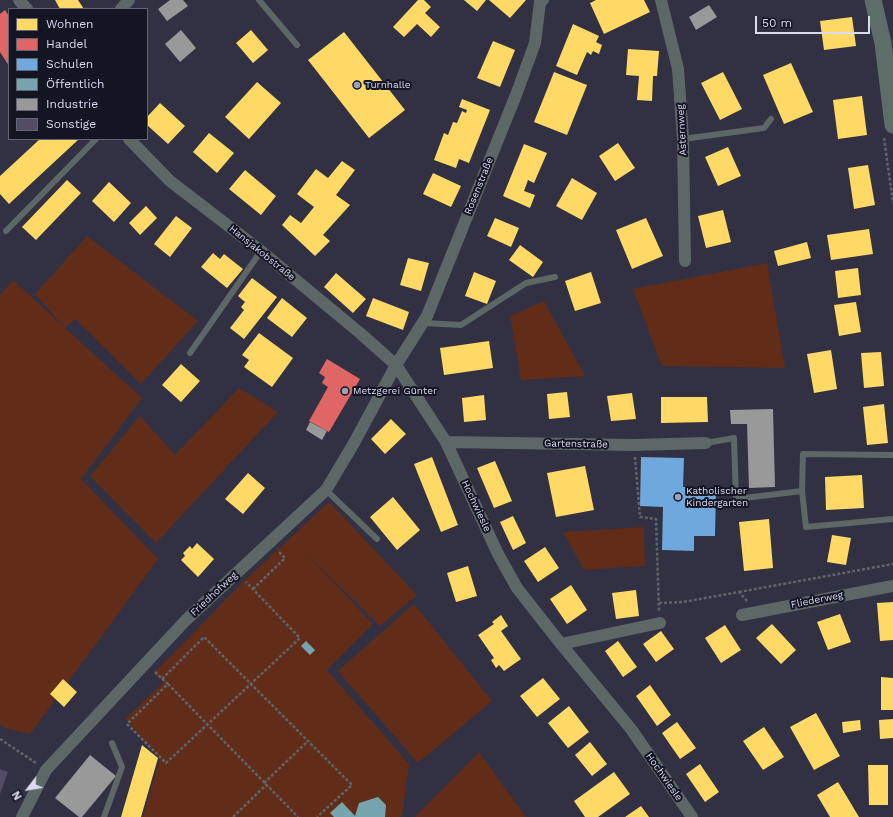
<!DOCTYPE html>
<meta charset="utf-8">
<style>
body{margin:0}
#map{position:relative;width:893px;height:817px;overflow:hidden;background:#313143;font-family:"Work Sans",sans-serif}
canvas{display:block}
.legend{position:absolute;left:8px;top:8px;width:140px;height:132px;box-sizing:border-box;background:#141523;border:1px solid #636475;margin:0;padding:5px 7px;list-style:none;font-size:12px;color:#dadbf1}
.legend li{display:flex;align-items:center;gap:8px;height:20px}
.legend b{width:20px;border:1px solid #636475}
.north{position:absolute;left:8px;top:769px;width:40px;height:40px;-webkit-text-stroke:3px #141523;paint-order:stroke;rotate:239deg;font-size:11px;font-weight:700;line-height:16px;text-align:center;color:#dadbf1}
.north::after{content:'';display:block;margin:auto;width:14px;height:18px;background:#dadbf1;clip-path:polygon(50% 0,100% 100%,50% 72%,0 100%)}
.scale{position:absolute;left:755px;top:16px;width:115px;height:18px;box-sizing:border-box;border:2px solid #dadbf1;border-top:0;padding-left:5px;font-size:12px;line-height:14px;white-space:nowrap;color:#dadbf1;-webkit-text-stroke:3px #141523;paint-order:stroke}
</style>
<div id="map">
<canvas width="893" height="817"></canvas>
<ul class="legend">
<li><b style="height:11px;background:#ffd966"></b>Wohnen</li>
<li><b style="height:11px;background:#e06666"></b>Handel</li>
<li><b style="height:11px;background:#6fa8dc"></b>Schulen</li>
<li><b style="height:11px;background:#76a5af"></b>Öffentlich</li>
<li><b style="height:11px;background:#999"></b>Industrie</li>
<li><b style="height:11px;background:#544c65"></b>Sonstige</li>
</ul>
<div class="north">N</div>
<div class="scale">50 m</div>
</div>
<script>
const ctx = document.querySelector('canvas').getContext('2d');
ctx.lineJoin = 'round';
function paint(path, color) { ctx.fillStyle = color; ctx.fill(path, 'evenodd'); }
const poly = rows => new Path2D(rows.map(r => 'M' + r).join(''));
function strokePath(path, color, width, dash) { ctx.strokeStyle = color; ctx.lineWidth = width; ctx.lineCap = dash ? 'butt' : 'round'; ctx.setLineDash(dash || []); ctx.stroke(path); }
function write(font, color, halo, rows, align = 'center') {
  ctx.font = font + ' "Work Sans",sans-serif'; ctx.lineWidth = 4; ctx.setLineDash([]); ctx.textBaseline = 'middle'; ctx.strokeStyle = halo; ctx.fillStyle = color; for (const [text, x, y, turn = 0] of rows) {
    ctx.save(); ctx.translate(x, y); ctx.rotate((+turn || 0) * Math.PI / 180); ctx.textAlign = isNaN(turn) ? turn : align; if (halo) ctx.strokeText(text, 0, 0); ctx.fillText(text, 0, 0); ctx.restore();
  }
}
const green = poly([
 [87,236,198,321,141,384,75,319,65,328,142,398,81,479,158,559,30,734,5,728,0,724,0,295,13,280,64,327,35,294],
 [767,263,785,368,662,366,633,289],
 [544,301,585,376,521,380,510,316],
 [239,388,278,412,156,543,90,476,140,416,175,455],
 [329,502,417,595,380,626,304,551,373,624,327,670,409,764,402,817,143,817,160,759,125,719,164,682,154,673,244,581],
 [644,527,645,566,584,570,563,532],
 [414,604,492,701,418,763,338,671],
 [479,752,526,817,415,817]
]);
const homes = poly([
 [55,0,78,0,84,9,60,9],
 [418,0,424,0,431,7,425,13,440,27,431,37,417,24,404,37,393,27],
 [464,0,486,0,477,11],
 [489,0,526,0,510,18],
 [596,0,644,0,650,12,604,34,590,3],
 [852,17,856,46,824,50,820,21],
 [573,24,599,36,596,42,602,45,599,54,593,51,591,55,587,52,577,75,556,66],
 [251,30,268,50,253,63,236,43],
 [344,32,405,110,369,138,308,60],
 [493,41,515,50,500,87,477,78],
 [628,49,659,51,657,76,653,76,652,101,637,100,639,76,626,75],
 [791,63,813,112,784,124,763,75],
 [554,72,587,85,567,135,534,122],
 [723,72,742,109,720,120,701,83],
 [257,82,281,103,249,139,225,117],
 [862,96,867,135,838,139,833,100],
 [462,99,490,110,469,163,459,159,456,168,434,160,444,133,448,135,453,122,457,123,462,111,466,113,467,110,459,107],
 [160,103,185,126,168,144,147,125,147,117],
 [209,133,234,153,217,173,193,152],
 [40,139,79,139,9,204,0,194,0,176],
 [618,143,635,168,615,181,599,156],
 [524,144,547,153,534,183,528,180,524,191,535,195,530,208,503,196],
 [728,147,741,176,718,186,705,157],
 [342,161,355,170,336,195,350,205,323,235,330,241,315,256,282,225,290,215,301,223,314,207,297,194,316,169,328,178],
 [868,165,875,205,854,209,848,168],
 [245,170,276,196,261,215,229,189],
 [433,173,461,186,451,207,423,194],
 [572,178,597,193,582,220,556,206],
 [67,180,81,193,36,240,22,227],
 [109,182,131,203,114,222,92,201],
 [146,206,157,218,140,235,129,223],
 [723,210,731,242,706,248,698,216],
 [176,216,192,228,170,257,154,244],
 [495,218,519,228,511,247,487,236],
 [646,218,663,256,632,269,616,230],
 [869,229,873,254,831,260,827,235],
 [807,242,811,258,778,266,774,251],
 [520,245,543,262,533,277,509,260],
 [213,253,220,259,224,254,243,269,227,288,201,267],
 [408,258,429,263,421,291,400,285],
 [858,268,861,295,838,298,835,271],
 [474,272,496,281,487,304,465,296],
 [591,272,601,303,575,311,565,281],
 [336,273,366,299,353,313,324,287],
 [252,278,277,297,244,339,230,328,244,310,241,307,245,302,238,296],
 [282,298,307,318,292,337,267,318],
 [373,298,409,312,403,330,366,316],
 [856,302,861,332,839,336,834,305],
 [259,333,293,358,272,387,244,367,249,360,242,355],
 [489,341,493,368,444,375,440,348],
 [831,350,837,389,814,393,807,354],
 [881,352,884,386,864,388,861,353],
 [181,364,200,381,181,402,162,385],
 [567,392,570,417,549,419,547,394],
 [632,393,636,419,611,421,607,396],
 [484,395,486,420,464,422,462,398],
 [661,397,707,397,708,422,661,423],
 [884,404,888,443,867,445,863,407],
 [391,419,406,434,385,454,371,439],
 [432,457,458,525,441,532,414,464],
 [495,461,512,501,494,508,477,468],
 [585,466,594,510,556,517,547,473],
 [248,473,265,488,243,514,225,499],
 [862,475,864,508,826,510,825,477],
 [393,497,420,530,397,550,370,517],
 [513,516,526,543,513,550,500,522],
 [769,519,773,568,744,571,739,522],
 [832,535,851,538,846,565,827,562],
 [197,543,214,559,198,577,181,560,185,556,183,553,190,546,192,549],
 [545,547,559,568,538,582,524,561],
 [468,566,477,596,456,602,447,573],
 [571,585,587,610,567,624,550,599],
 [636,590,639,616,616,619,612,593],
 [893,602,893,640,880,641,877,603],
 [840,614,851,642,828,650,817,622],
 [501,615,508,626,501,631,521,659,504,671,499,665,496,668,491,660,494,658,478,635,494,624,492,622],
 [772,624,796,650,781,664,756,638],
 [725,625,741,650,721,663,705,638],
 [661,631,674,649,656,662,643,644],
 [618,641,637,667,623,677,605,651],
 [881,677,893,678,893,710,881,710],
 [543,678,560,699,537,717,520,696],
 [63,679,77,692,64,707,50,694],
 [650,685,671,715,657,726,636,696],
 [569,706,589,732,568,748,548,723],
 [816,713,840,756,814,770,790,727],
 [893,719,893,738,880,739,879,720],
 [860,720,861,730,843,733,842,722],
 [677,722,696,748,680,759,662,733],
 [764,727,784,757,763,770,743,741],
 [590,742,607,764,592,776,575,755],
 [142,745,158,758,141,817,121,817],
 [700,764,719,792,705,802,686,774],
 [868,765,888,765,888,805,869,805],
 [614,772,630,794,598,817,585,817,574,801],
 [838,782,859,817,830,817,817,795],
 [641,806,649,817,625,817]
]);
const shops = poly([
 [5,10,9,16,9,66,0,52,0,14],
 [327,359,360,379,329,432,309,421,328,387,322,383,325,377,319,373]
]);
const schools = poly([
 [641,457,684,458,683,487,716,488,715,536,694,536,694,551,662,550,663,507,640,506]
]);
const public = poly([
 [306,641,315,650,310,655,301,646],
 [378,797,386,805,385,817,334,817,330,813,342,802,355,816,359,803]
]);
const industry = poly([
 [170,0,183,0,188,6,167,21,158,9],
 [709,5,717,17,696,30,689,17],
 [181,30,196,48,180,62,165,44],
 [773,409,775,487,749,488,747,424,731,424,730,410],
 [310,422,327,431,322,440,306,430],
 [90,755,116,776,82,817,79,817,55,798]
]);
const building = poly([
 [0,769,8,772,0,794]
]);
const path = poly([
 [884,138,893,203],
 [635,457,640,517,656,519,659,611],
 [253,589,285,558,279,552],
 [739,592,893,564],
 [659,603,683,602,739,592,747,601],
 [155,672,168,684,127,724,166,763,300,638,246,582],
 [162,679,204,637,352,785,317,817],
 [168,684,298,817],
 [0,739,36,763],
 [264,783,308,741],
 [233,817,266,785]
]);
const lane = poly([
 [259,0,297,45],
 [683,139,764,128,771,119],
 [6,231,96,139],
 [424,323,461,325,526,283,555,277],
 [190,353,261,251],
 [706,443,734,438,736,499,802,491],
 [893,455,803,454,802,491,806,527,893,519],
 [326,490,377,539],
 [104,817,122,767,112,743]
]);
const street = poly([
 [19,0,27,9],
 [661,0,678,69,683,139,685,261],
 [121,9,129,0],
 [129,139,170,181,261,251,360,333,396,365,446,442,498,554,517,588,561,644,631,729,692,817],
 [446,442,634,445,706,443],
 [742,615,893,586],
 [561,644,660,623],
 [22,817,46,770,186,620,326,490,354,443,396,365,427,316,516,95,535,43,540,2,543,0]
]);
const secondary = poly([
 [873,0,883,43,893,125]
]);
const markers = [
 [357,85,4,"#9fa0b4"],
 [345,391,4,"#9fa0b4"],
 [678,497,4,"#9fa0b4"]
];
const poiNames = [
 ["Turnhalle",365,85],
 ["Metzgerei Günter",353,391],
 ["Katholischer",686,491],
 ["Kindergarten",686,503]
];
const streetNames = [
 ["Asternweg",682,130,-93],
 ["Rosenstraße",479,186,-68],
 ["Hansjakobstraße",262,253,39],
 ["Gartenstraße",576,444,1],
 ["Hochwiesle",476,506,65],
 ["Friedhofweg",214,594,-43],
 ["Fliederweg",817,600,-11],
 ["Hochwiesle",664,777,55]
];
paint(green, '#612d18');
paint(homes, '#ffd966');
paint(shops, '#e06666');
paint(schools, '#6fa8dc');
paint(public, '#76a5af');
paint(industry, '#999');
paint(building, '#544c65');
strokePath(path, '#5e6569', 2.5, [3, 2]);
strokePath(lane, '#5d6765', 6);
strokePath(street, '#5d6765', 12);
strokePath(secondary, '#5d6d68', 17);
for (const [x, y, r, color] of markers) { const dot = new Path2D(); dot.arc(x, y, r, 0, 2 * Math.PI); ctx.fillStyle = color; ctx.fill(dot); strokePath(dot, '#141523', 1.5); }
write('10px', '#dadbf1', '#141523', poiNames, 'left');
write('10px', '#dadbf1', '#141523', streetNames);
</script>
